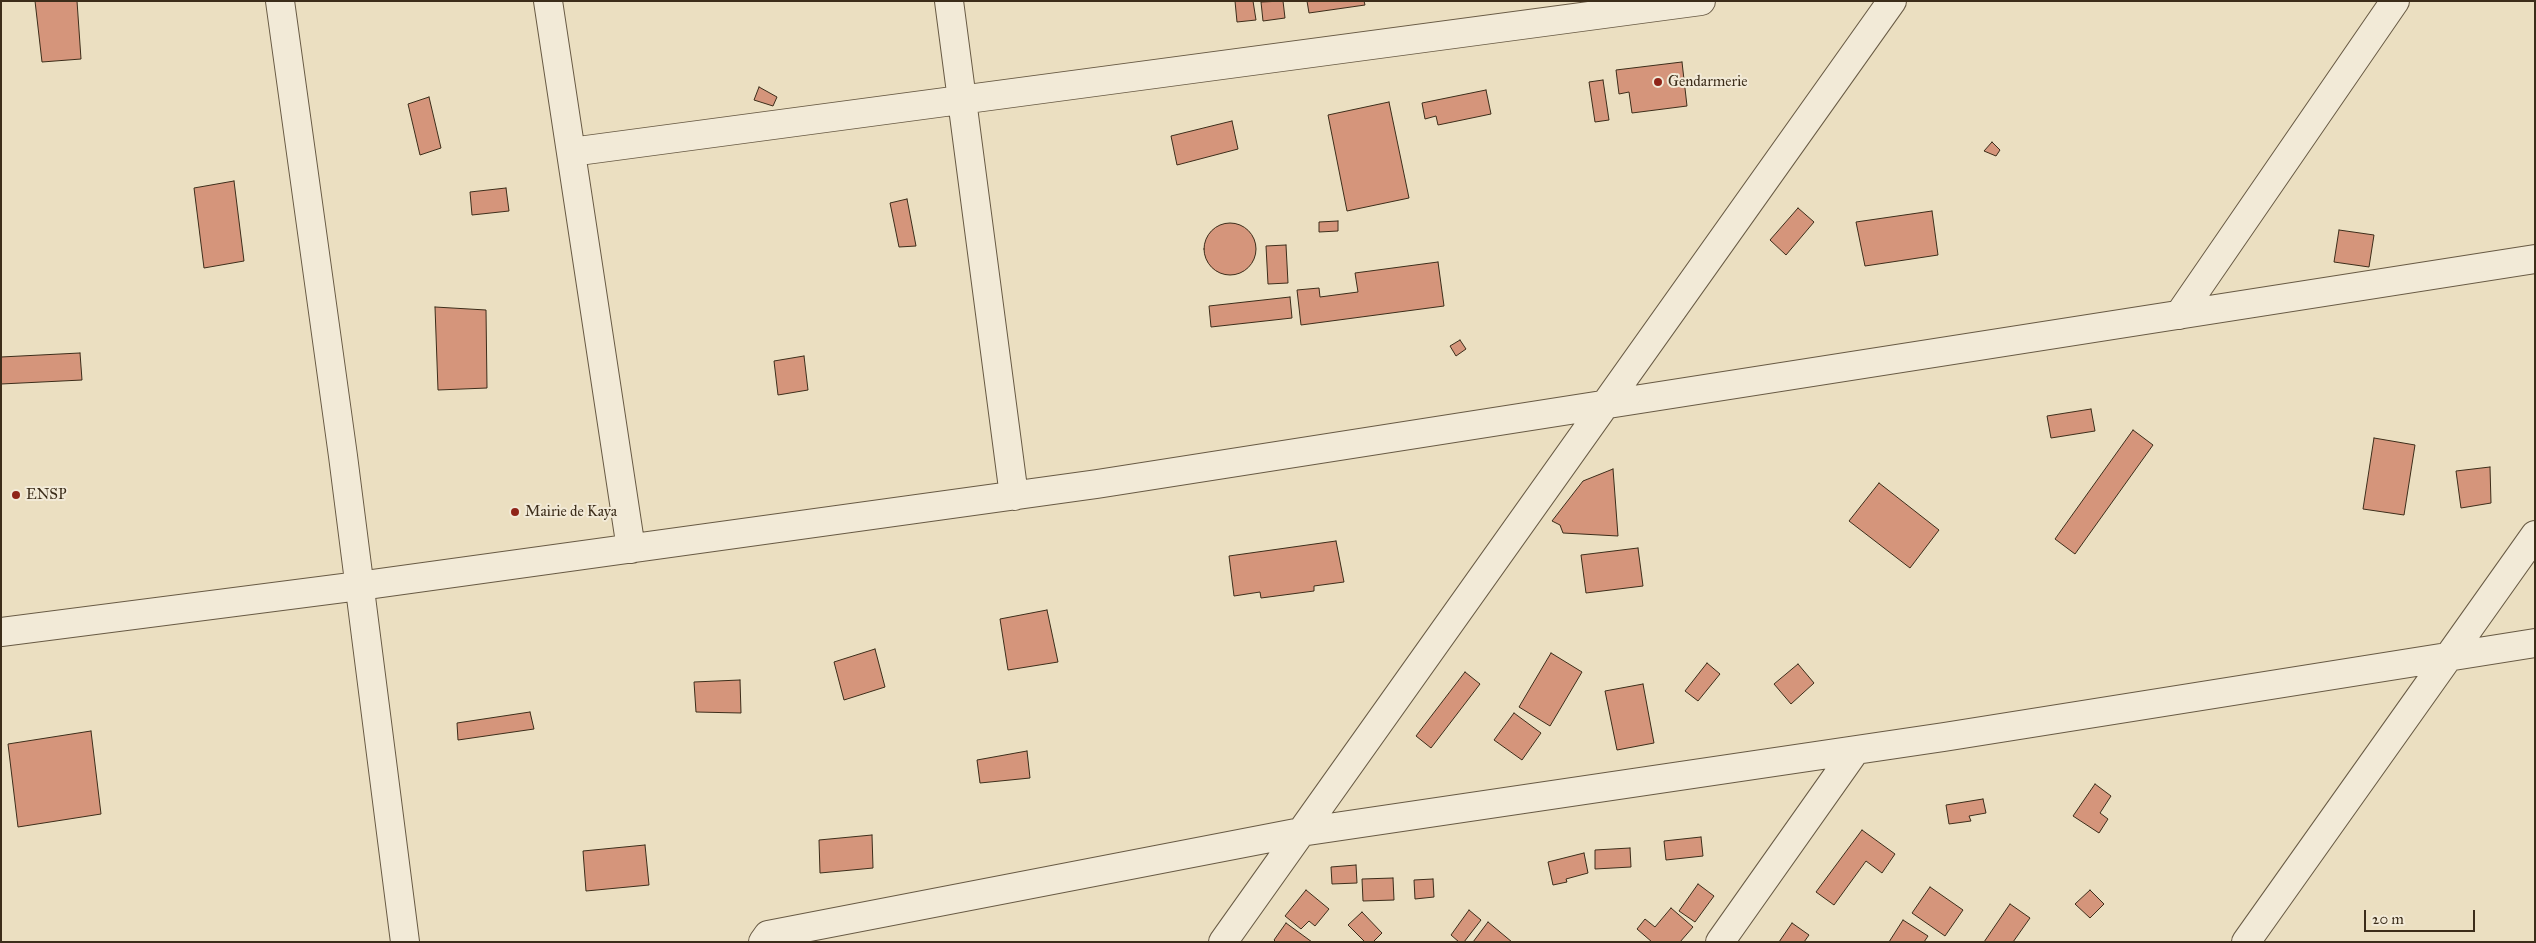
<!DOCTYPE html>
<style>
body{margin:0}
#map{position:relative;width:2536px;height:943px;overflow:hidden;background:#ebdfc1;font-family:"IM FELL Great Primer",serif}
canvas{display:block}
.frame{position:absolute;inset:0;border:2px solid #3c2d1a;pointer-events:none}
.scale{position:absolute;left:2364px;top:910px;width:111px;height:22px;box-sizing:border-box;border:2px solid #3c2d1a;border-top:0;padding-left:6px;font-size:15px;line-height:18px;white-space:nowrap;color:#3c2d1a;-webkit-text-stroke:4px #f2ead7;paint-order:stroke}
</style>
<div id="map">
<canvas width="2536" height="943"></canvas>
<div class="frame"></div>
<div class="scale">20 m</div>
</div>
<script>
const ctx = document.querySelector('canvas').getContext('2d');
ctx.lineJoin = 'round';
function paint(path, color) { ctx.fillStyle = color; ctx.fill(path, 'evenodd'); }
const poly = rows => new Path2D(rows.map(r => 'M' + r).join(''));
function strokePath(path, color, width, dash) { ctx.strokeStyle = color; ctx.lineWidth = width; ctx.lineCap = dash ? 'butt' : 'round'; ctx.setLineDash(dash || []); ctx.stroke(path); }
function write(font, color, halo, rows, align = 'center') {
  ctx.font = font + ' "IM FELL Great Primer",serif'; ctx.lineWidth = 4; ctx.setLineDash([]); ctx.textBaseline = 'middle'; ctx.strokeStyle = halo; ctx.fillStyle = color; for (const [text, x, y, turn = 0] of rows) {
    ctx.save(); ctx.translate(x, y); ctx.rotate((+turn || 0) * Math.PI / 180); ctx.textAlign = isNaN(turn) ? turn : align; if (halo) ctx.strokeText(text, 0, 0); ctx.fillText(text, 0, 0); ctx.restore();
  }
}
const building = poly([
 [35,1,77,1,81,59,42,62,35,1],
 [1235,1,1253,1,1256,20,1237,22,1235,1],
 [1283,1,1285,18,1263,21,1261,2,1283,1],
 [1307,1,1364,1,1365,5,1309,13,1307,1],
 [1682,62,1687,106,1632,113,1629,92,1619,94,1616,70,1682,62],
 [1603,80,1609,120,1595,122,1589,82,1603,80],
 [759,87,777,97,773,106,754,100,759,87],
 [1486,90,1491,114,1438,125,1436,116,1425,119,1422,103,1486,90],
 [429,97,441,148,420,155,408,104,429,97],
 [1389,102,1409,198,1347,211,1328,115,1389,102],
 [1232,121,1238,149,1177,165,1171,136,1232,121],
 [1992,142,2000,150,1996,156,1984,151,1992,142],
 [234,181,244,261,204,268,194,188,234,181],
 [506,188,509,211,472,215,470,192,506,188],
 [907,199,916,246,899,247,890,203,907,199],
 [1798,208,1814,222,1786,255,1770,240,1798,208],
 [1932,211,1938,255,1865,266,1856,222,1932,211],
 [1338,221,1338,231,1319,232,1319,222,1338,221],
 '1204 249a26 26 0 1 1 52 0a26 26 0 1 1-52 0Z',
 [2339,230,2374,235,2369,267,2334,262,2339,230],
 [1286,245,1288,283,1268,284,1266,246,1286,245],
 [1438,262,1444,306,1301,325,1297,290,1319,288,1320,297,1358,292,1355,273,1438,262],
 [1290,297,1292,318,1211,327,1209,306,1290,297],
 [435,307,486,310,487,388,438,390,435,307],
 [1460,340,1466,349,1456,356,1450,346,1460,340],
 [80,353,82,380,1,384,1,357,80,353],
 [804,356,808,390,778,395,774,361,804,356],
 [2091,409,2095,431,2051,438,2047,416,2091,409],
 [2133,430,2153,445,2075,554,2055,539,2133,430],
 [2374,438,2415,445,2404,515,2363,509,2374,438],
 [2490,467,2491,503,2461,508,2456,471,2490,467],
 [1613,469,1618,536,1563,533,1560,525,1552,521,1583,481,1613,469],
 [1879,483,1939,530,1910,568,1849,521,1879,483],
 [1336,541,1344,582,1314,586,1314,591,1261,598,1260,592,1234,596,1229,556,1336,541],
 [1638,548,1643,586,1586,593,1581,555,1638,548],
 [1047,610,1058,662,1008,670,1000,619,1047,610],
 [875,649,885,687,844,700,834,662,875,649],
 [1551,653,1582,672,1550,726,1519,707,1551,653],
 [1707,663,1720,674,1698,701,1685,691,1707,663],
 [1798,664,1814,683,1791,704,1774,684,1798,664],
 [1465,672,1480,684,1431,748,1416,736,1465,672],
 [740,680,741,713,696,712,694,682,740,680],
 [1643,684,1654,743,1617,750,1605,691,1643,684],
 [530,712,534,729,458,740,457,723,530,712],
 [1514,713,1541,733,1522,760,1494,740,1514,713],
 [91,731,101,814,18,827,8,744,91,731],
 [1027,751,1030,778,980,783,977,760,1027,751],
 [2095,784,2111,796,2100,813,2108,819,2099,833,2073,816,2095,784],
 [1983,799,1986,813,1969,816,1971,821,1949,824,1946,805,1983,799],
 [1862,830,1895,854,1882,873,1866,861,1834,905,1816,892,1862,830],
 [872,835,873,868,820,873,819,840,872,835],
 [1701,837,1703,856,1666,860,1664,841,1701,837],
 [645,845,649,885,586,891,583,851,645,845],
 [1630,848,1631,867,1595,869,1595,850,1630,848],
 [1584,853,1588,873,1566,879,1567,882,1553,885,1548,862,1584,853],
 [1356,865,1357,883,1332,884,1331,867,1356,865],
 [1393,878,1394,900,1363,901,1362,879,1393,878],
 [1433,879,1434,897,1415,899,1414,880,1433,879],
 [1698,884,1714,896,1695,922,1679,911,1698,884],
 [1930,887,1963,910,1945,936,1912,913,1930,887],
 [1306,890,1329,909,1315,926,1309,921,1301,929,1285,916,1306,890],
 [2090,890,2104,904,2090,918,2075,904,2090,890],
 [2010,904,2030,918,2013,942,1984,942,2010,904],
 [1671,908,1693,927,1680,942,1652,942,1637,929,1645,919,1655,927,1671,908],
 [1469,910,1481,920,1464,942,1459,942,1451,935,1469,910],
 [1362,912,1382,933,1373,942,1365,942,1348,925,1362,912],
 [1903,920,1928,936,1924,942,1889,942,1903,920],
 [1488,922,1512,942,1473,942,1488,922],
 [1286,923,1312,942,1276,942,1274,940,1286,923],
 [1792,923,1809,935,1804,942,1779,942,1792,923]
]);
const minor = poly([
 [280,1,343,456,405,942],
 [548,1,631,549],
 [949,1,1014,496],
 [571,152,1701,1],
 [2179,315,2395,1],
 [1,632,359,586,1097,484,2535,259],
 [763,942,768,935,1301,832,1944,737,2535,643],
 [1223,942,1892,1],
 [1720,942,1855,751],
 [2246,942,2535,535]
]);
const markers = [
 [1658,82,5,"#8f2418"],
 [16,495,5,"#8f2418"],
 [515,512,5,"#8f2418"]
];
const poiNames = [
 ["Gendarmerie",1668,82],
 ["ENSP",26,495],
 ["Mairie de Kaya",525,512]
];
paint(building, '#d5957b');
strokePath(building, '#3c2d1a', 1);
strokePath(minor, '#685a44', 30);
strokePath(minor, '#f2ead7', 28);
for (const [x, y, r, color] of markers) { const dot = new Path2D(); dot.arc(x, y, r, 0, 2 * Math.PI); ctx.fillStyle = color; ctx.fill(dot); strokePath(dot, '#f2ead7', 2); }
write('15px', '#3c2d1a', '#f2ead7', poiNames, 'left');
</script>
